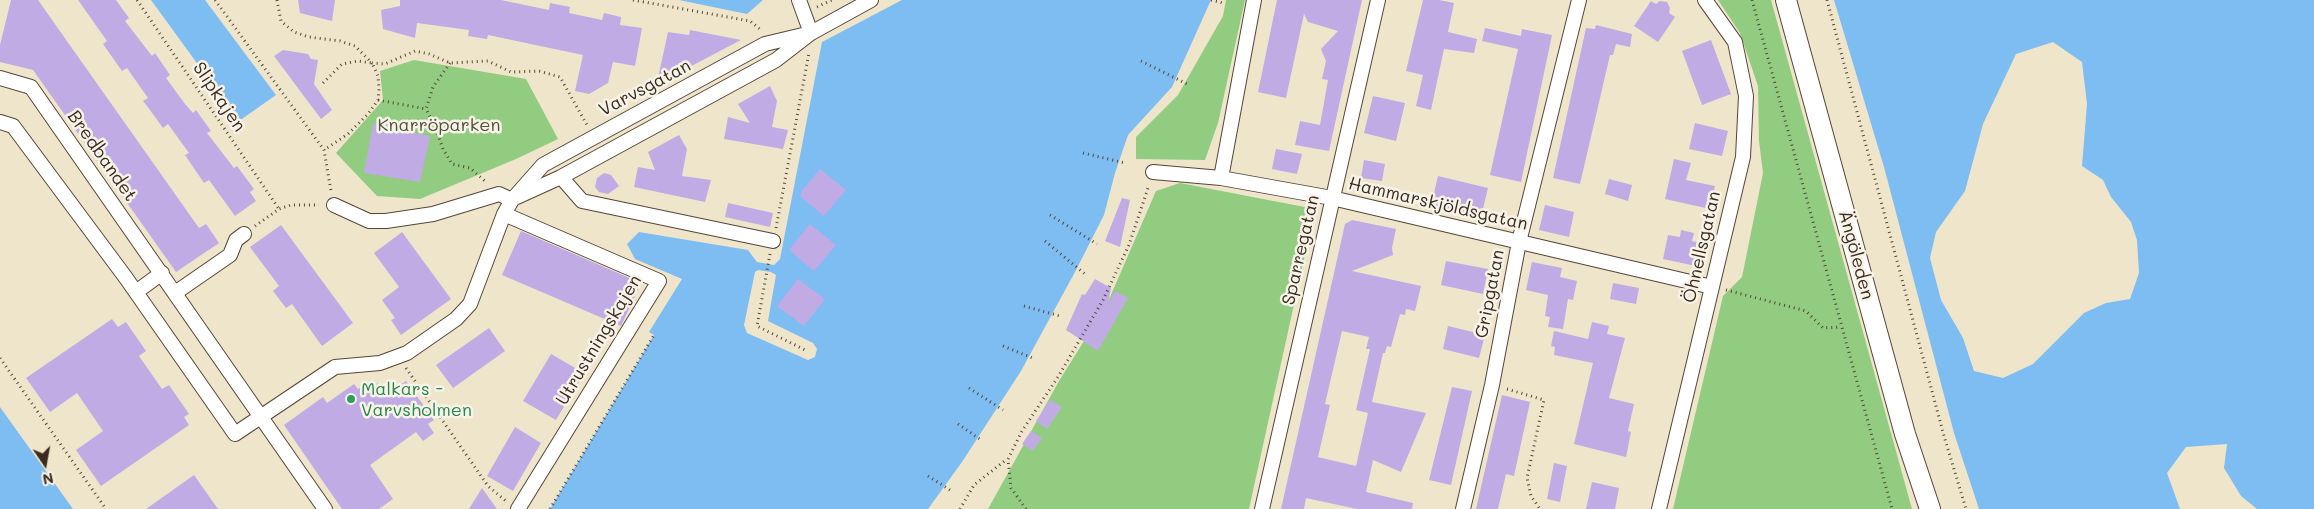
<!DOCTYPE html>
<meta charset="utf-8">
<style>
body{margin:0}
#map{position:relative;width:2314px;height:509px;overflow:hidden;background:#efe5cb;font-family:Mali,sans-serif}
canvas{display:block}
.north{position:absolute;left:20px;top:439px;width:50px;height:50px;-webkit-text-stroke:4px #f7f3e8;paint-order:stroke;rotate:168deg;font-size:14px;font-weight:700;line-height:20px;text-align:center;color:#3b2a1e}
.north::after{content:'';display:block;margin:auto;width:18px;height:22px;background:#3b2a1e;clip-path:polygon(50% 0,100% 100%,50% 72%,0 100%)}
</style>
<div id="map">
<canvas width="2314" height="509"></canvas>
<div class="north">N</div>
</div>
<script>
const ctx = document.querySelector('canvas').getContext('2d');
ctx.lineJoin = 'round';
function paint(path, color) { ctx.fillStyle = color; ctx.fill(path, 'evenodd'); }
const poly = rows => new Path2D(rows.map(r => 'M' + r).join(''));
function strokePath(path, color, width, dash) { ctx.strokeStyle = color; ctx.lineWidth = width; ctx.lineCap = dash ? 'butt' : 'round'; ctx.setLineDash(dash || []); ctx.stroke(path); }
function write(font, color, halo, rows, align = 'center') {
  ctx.font = font + ' Mali,sans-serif'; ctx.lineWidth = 5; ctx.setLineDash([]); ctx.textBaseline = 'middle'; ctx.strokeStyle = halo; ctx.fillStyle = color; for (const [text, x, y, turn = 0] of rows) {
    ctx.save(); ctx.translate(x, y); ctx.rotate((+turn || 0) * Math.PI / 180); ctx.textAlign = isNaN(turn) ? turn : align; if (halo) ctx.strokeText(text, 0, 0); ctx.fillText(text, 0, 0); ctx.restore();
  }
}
const green = poly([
 [1226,0,1245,0,1218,123,1205,160,1136,159,1136,137,1178,95,1223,16],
 [1718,0,1771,0,1912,509,1673,509,1723,296,1742,277,1763,173,1759,141,1758,86,1740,33],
 [414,60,526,79,558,139,516,159,420,199,377,196,336,153,383,100,380,71],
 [1180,183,1315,209,1249,509,988,509,1059,381,1107,304,1156,191]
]);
const water = poly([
 [151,0,205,0,276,95,239,121],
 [679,0,763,0,747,14],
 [902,0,1211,0,1172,87,1128,135,1115,173,1104,215,1075,272,1021,371,962,462,928,509,550,509,654,335,649,332,682,279,635,259,627,244,639,232,748,250,757,262,774,265,780,259,822,42],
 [758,270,771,272,776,275,768,321,813,343,817,349,815,357,808,360,747,333,744,325,755,272],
 [1834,0,2314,0,2314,509,2257,509,2241,496,2224,468,2227,444,2186,447,2167,473,2180,509,1979,509,1954,433,1884,167],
 [2053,42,2082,62,2087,104,2082,166,2103,180,2111,197,2131,222,2137,240,2139,273,2130,299,2106,303,2084,313,2033,364,2003,378,1974,371,1963,338,1941,300,1930,258,1936,232,1965,191,1983,124,2016,54],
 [0,407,73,509,0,509]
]);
const building = poly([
 [11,0,38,0,199,228,206,224,219,243,176,272,33,70,0,62,0,45],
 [78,0,116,0,129,18,125,21,152,56,155,53,170,75,166,78,185,104,193,113,196,110,211,131,207,133,234,168,237,166,254,189,250,192,256,201,235,216,209,180,204,183,185,155,189,153,168,124,163,128,147,106,143,101,148,98,127,68,122,71,103,44,107,41],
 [298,0,335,0,332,21,300,13],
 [400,0,501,0,549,10,550,3,570,7,569,13,602,20,604,13,621,17,620,25,642,28,635,66,613,62,608,83,589,94,575,91,583,55,488,35,487,39,468,36,469,30,417,23,415,38,383,29,381,10,400,6],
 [1277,0,1362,0,1329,151,1295,145,1300,121,1320,125,1328,80,1322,79,1326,61,1321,49,1338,31,1308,22,1304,14,1286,98,1258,92],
 [1423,0,1439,0,1454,3,1448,32,1477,39,1474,53,1444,49,1431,110,1416,106,1423,75,1406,71],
 [1651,1,1656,4,1660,1,1667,2,1670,8,1669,13,1675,17,1658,42,1634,26],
 [1596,25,1632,34,1630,47,1616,44,1613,55,1610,55,1580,184,1553,178,1586,28,1595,29],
 [1485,28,1521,36,1522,29,1552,35,1521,182,1490,175,1518,49,1482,41],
 [690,30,741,40,680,72,678,68,658,78,668,32,689,35],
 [1711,40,1731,94,1702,105,1682,51],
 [283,50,308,54,311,59,318,60,314,84,332,110,321,119,274,56],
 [770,86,777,101,772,127,788,130,783,149,724,139,728,117,750,123,738,104],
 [1373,96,1405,103,1396,141,1364,133],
 [1695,123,1728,131,1722,156,1689,149],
 [373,124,388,124,387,127,430,136,420,182,364,173],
 [679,135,687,149,682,176,711,180,705,202,634,187,638,167,655,170,648,152],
 [1276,149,1302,154,1297,174,1272,169],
 [1674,159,1691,163,1686,180,1715,186,1710,209,1665,199],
 [1364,160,1385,164,1382,181,1361,178],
 [820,169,846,190,824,216,801,197,801,192],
 [604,173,611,175,619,186,608,194,599,192,595,187,597,178],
 [1438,176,1488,188,1481,217,1431,206],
 [1609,179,1632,185,1628,201,1605,194],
 [1122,198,1130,200,1120,247,1105,241],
 [728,203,773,213,770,227,725,217],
 [1545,205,1574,212,1569,237,1539,230],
 [1352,220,1396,229,1392,248,1393,255,1352,271,1421,286,1415,311,1406,309,1405,315,1400,314,1391,347,1387,346,1385,353,1383,353,1372,402,1426,413,1401,472,1373,460,1366,492,1413,503,1412,509,1357,509,1306,498,1304,509,1281,509,1345,224],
 [1342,331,1369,337,1366,349,1370,349,1356,410,1368,413,1356,466,1318,457,1330,405,1325,404],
 [810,224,836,245,814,271,789,250],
 [281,225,353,323,322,346,292,304,286,308,273,291,279,286,250,247],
 [1681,230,1694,233,1692,241,1701,243,1696,266,1663,259,1668,235,1680,237],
 [521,231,641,283,621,326,502,275],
 [402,232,451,299,401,335,391,320,395,318,382,300,399,287,374,253],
 [1446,261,1488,269,1483,294,1441,285],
 [1532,262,1562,268,1560,277,1577,281,1573,300,1568,299,1563,329,1548,327,1550,317,1545,316,1548,295,1526,290],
 [798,279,825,299,804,326,777,306],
 [1095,279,1111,288,1108,304,1115,291,1128,298,1098,351,1066,330,1082,294,1085,295],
 [1613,283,1639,288,1636,304,1610,299],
 [112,319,118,327,126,322,146,351,139,356,162,389,169,385,189,414,184,417,189,425,101,486,76,450,103,431,77,393,50,412,26,378],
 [1592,322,1609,326,1607,334,1625,338,1609,398,1634,404,1628,431,1631,432,1626,457,1574,444,1593,363,1554,355,1555,347,1551,346,1554,331,1588,339],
 [1448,326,1485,335,1479,358,1443,349],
 [489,328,505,351,453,388,436,365],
 [551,354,584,373,556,420,523,401],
 [406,381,434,420,428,424,434,433,423,441,416,432,370,465,393,499,379,509,342,509,284,425,323,397,327,403,354,384,358,389,366,383,370,389,378,383,382,388,390,383,394,389],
 [1452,387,1472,391,1451,485,1429,480],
 [1502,395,1530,402,1514,476,1506,474,1498,509,1476,509],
 [1050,400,1062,407,1047,429,1036,421],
 [515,427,541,443,513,491,487,476],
 [1031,431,1042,438,1033,451,1022,444],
 [1554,463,1567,466,1560,502,1547,499],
 [194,475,218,509,146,509],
 [1592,482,1619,488,1615,509,1586,509],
 [482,488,497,509,469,509]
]);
const path = poly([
 [137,0,279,209],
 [215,0,324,150,331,191],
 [277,0,281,21,294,32,309,37,340,41,355,46,372,63,385,64,415,51,429,54,450,63,488,61,511,72,539,71,560,77,587,125],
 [633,0,750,21,761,30],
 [1211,0,1223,3],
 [1752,0,1892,509],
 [1827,0,1944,436,1966,509],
 [817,7,832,0],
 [1141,61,1187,84],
 [450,63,433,87,426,109,434,124,443,149,452,164,470,168,486,182],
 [323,83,342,64,358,61,372,63,378,76,379,89,378,100,368,114,348,134,324,150],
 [378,100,426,109],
 [1083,153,1125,163],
 [1050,215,1097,244],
 [255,226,279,209,291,205,319,205],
 [776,228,809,53],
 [1045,241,1085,274],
 [770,254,757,326,807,351],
 [1726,290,1806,311,1823,328,1841,327],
 [1024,306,1060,316],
 [1003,346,1035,359],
 [0,358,106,509],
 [406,368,488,486,507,502],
 [969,388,1003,410],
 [1507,389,1544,400,1527,478,1531,496,1540,509],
 [958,424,981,440],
 [928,476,950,490],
 [550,509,654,335],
 [960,509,974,485,1007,459],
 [1026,509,1011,488,1008,459,1022,431,1058,377,1103,300,1129,245,1149,185]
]);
const minor = poly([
 [799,0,811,33],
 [0,78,31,87,325,509],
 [0,122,13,126,126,278,235,434,335,367,380,363,407,353,456,319,470,304,504,214,512,200,543,165,765,44,811,33],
 [1153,172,1221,178,1332,198,1712,287],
 [561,177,582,201,773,241],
 [1221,178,1254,0],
 [517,197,561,177,776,60,811,33,871,0],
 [334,205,369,221,386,221,433,214,499,194,512,200],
 [504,214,659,281,518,509],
 [136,292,162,273],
 [175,293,230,255,236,240,244,234],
 [1262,509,1378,0],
 [1463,509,1492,385,1519,242,1579,0],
 [1659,509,1743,157,1746,96,1735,42,1705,0]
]);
const secondary = poly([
 [1786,0,1905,434,1930,509]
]);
const markers = [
 [351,399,5,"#2e9e5b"]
];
const streetNames = [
 ["Varvsgatan",645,88,-28],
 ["Slipkajen",219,97,56],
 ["Bredbandet",102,156,55],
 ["Hammarskjöldsgatan",1438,204,13],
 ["Öhnellsgatan",1702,247,-77],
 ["Sparregatan",1301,250,-77],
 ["Ängöleden",1856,255,75],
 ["Gripgatan",1490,294,-79],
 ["Utrustningskajen",599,340,-59]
];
const parkNames = [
 ["Knarröparken",439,125]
];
const leisureNames = [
 ["Malkars -",361,389],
 ["Varvsholmen",361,410]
];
paint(green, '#91cc81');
paint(water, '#7dbdf1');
paint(building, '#c1abe5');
strokePath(minor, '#564638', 16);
strokePath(secondary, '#564638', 22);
strokePath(path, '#564638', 3, [1, 4]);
strokePath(minor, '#fff', 14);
strokePath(secondary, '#fff', 20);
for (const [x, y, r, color] of markers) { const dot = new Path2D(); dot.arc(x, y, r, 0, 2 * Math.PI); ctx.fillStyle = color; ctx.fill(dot); strokePath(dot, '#f7f3e8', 2); }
write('18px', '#3b2a1e', '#f7f3e8', streetNames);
write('18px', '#505237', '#f7f3e8', parkNames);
write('18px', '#27864d', '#f7f3e8', leisureNames, 'left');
</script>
